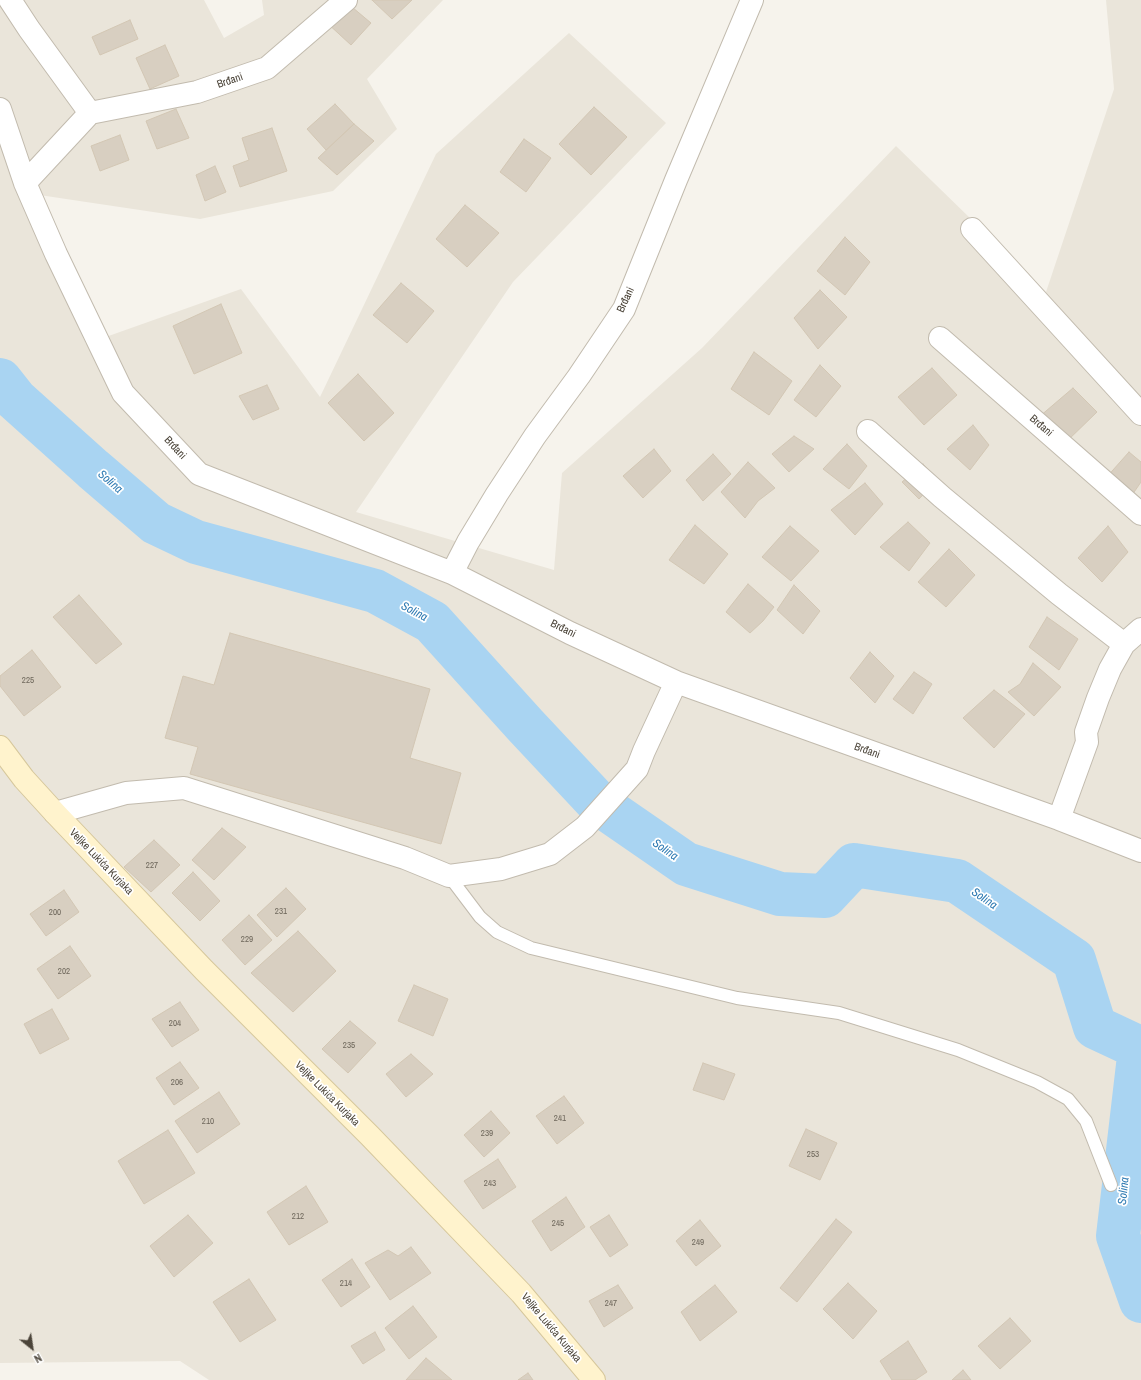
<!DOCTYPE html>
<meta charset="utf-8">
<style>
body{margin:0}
#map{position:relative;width:1141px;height:1380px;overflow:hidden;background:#f6f3ec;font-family:"Archivo Narrow",sans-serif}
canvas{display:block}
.north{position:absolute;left:12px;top:1328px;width:40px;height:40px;-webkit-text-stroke:3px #fff;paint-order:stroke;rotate:150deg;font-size:11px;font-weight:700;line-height:16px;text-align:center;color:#4b4439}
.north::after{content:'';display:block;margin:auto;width:14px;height:18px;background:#4b4439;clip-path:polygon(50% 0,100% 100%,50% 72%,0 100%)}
</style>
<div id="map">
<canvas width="1141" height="1380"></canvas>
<div class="north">N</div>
</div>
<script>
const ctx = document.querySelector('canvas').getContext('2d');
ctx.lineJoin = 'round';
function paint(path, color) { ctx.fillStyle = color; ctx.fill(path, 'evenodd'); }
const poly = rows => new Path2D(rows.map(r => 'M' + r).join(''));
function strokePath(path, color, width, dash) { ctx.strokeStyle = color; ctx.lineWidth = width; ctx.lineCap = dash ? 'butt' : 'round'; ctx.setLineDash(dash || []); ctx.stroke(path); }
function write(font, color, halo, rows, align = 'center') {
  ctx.font = font + ' "Archivo Narrow",sans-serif'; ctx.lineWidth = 3.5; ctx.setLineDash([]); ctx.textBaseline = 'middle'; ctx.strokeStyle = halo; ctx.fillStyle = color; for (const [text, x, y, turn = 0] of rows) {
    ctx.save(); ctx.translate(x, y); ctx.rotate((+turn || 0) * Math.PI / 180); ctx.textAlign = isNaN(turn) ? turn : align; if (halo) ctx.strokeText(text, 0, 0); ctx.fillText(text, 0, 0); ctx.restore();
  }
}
const residential = poly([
 [0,0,204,0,224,38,264,15,262,0,443,0,367,79,397,129,333,191,200,219,26,193,86,344,241,289,320,397,436,154,569,33,666,123,513,282,356,512,554,570,562,473,702,348,896,146,1046,292,1114,89,1106,0,1141,0,1141,1380,209,1380,180,1361,0,1363]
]);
const river = poly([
 [0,380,15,399,93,469,156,523,196,542,375,591,432,622,525,725,599,804,686,864,780,894,825,896,854,865,957,881,1074,960,1095,1027,1140,1048,1118,1236,1141,1301]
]);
const building = poly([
 [372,0,412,0,392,19,372,0],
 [346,2,371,23,351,45,326,22,346,2],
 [130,20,138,39,100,55,92,37,130,20],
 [165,45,179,76,150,89,136,58,165,45],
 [335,104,354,124,326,150,307,129,335,104],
 [594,107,627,137,591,175,559,144,594,107],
 [176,109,189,138,157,149,146,121,176,109],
 [354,124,374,141,337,175,318,158,354,124],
 [272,128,287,171,240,187,233,166,249,160,242,138,272,128],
 [120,135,129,160,100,171,91,146,120,135],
 [524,139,551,158,526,192,500,172,524,139],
 [215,166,226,192,205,201,196,175,215,166],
 [465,205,499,233,467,267,436,239,465,205],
 [845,237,870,262,845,295,817,271,845,237],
 [401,283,434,311,407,343,373,315,401,283],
 [820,290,847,317,818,349,794,318,820,290],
 [221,304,242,353,194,374,173,326,221,304],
 [754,352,792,381,769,415,731,389,754,352],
 [820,365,841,386,816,417,794,400,820,365],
 [932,368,957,395,924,425,898,397,932,368],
 [358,374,394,413,364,441,328,403,358,374],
 [267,385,279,409,253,420,239,396,267,385],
 [1073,388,1097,412,1065,443,1039,417,1073,388],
 [973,425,989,445,970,470,947,449,973,425],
 [794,436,814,449,789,472,772,454,794,436],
 [847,444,867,466,849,489,823,469,847,444],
 [654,449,671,471,643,498,623,476,654,449],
 [1129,452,1141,462,1141,482,1130,498,1105,479,1129,452],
 [713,454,731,474,703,501,686,480,713,454],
 [748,462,775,488,758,501,745,518,721,492,748,462],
 [923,464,938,479,919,499,902,482,923,464],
 [865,483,883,504,855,535,831,510,865,483],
 [908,522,930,543,909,571,880,547,908,522],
 [695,525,728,554,704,584,669,560,695,525],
 [790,526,819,551,791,581,762,557,790,526],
 [1108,526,1128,552,1102,582,1078,558,1108,526],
 [949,549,975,575,946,607,918,582,949,549],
 [748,584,774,607,763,621,750,633,726,612,748,584],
 [794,585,820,611,803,634,777,610,794,585],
 [79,595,122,644,96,664,53,617,79,595],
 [1047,617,1078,639,1059,670,1029,647,1047,617],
 [230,633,430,689,410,758,461,773,441,844,190,774,198,747,165,738,183,676,214,685,230,633],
 [32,650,61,687,24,716,0,686,0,676,32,650],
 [870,652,894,676,875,703,850,678,870,652],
 [1033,663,1061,687,1034,716,1008,692,1020,684,1033,663],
 [914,672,932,684,913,714,893,699,914,672],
 [994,690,1025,714,994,748,963,718,994,690],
 [222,828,246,847,214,880,192,860,222,828],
 [154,840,180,865,151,892,124,867,154,840],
 [193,872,220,901,200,921,172,893,193,872],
 [286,888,306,909,277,937,257,915,286,888],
 [64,890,79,912,46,936,30,914,64,890],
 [249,915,272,940,245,965,222,940,249,915],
 [298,931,336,971,293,1012,251,973,298,931],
 [70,946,91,976,58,999,37,969,70,946],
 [414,985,448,999,433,1036,398,1021,414,985],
 [180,1002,199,1030,172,1047,152,1019,180,1002],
 [52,1009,69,1039,40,1054,24,1024,52,1009],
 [350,1021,376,1043,348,1073,322,1049,350,1021],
 [411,1054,433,1074,406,1097,386,1074,411,1054],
 [180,1062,199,1088,174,1105,156,1078,180,1062],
 [703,1063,735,1074,724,1100,693,1090,703,1063],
 [219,1092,240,1124,197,1153,175,1121,219,1092],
 [564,1096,584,1123,557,1144,536,1116,564,1096],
 [491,1111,510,1133,484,1157,464,1135,491,1111],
 [806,1129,837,1143,820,1180,789,1166,806,1129],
 [168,1130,195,1173,144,1204,118,1161,168,1130],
 [498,1159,516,1187,483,1209,464,1181,498,1159],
 [306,1186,328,1222,289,1245,267,1212,306,1186],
 [566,1197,585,1227,551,1251,532,1221,566,1197],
 [188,1215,213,1243,174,1277,150,1246,188,1215],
 [609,1215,628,1245,610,1257,590,1227,609,1215],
 [836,1219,852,1232,797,1302,780,1288,836,1219],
 [700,1220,721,1246,696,1266,676,1241,700,1220],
 [411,1247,431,1273,390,1300,365,1263,388,1250,398,1256,411,1247],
 [352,1259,370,1287,341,1307,322,1280,352,1259],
 [249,1279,276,1320,240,1342,213,1302,249,1279],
 [848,1283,877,1311,853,1339,823,1309,848,1283],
 [618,1285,633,1308,604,1327,589,1301,618,1285],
 [715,1285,737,1312,700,1341,681,1312,715,1285],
 [413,1306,437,1337,409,1359,385,1328,413,1306],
 [1010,1318,1031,1341,1000,1369,978,1346,1010,1318],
 [375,1332,385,1350,363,1364,351,1346,375,1332],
 [908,1341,927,1372,915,1380,892,1380,880,1361,908,1341],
 [426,1358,452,1380,406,1380,426,1358],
 [963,1370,971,1380,952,1380,963,1370],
 [528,1373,533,1380,518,1380,528,1373]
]);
const lane = poly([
 [449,876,480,917,497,932,531,948,737,998,839,1013,958,1050,1037,1082,1068,1099,1086,1121,1111,1185]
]);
const street = poly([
 [10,0,29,29,90,113,25,183],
 [0,109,25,183,56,254,123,393,199,474,452,573,570,633,676,682,1059,819,1141,851],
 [90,113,197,92,267,68,346,0],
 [972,229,1141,414],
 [940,338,1141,514],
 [868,431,942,497,1059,594,1124,644],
 [452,573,468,542,497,494,535,436,579,376,624,309,676,180,752,0],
 [55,813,126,793,184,788,405,858,449,876,501,869,550,854,585,827,637,769,644,751,676,682],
 [1059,819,1087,742,1086,732,1098,698,1110,669,1124,644,1141,629]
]);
const secondary = poly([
 [0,747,24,779,55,813,204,970,370,1136,521,1293,594,1380]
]);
const numberNames = [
 ["225",28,681],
 ["227",152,866],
 ["231",281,912],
 ["200",55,913],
 ["229",247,940],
 ["202",64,972],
 ["204",175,1024],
 ["235",349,1046],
 ["206",177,1083],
 ["241",560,1119],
 ["210",208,1122],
 ["239",487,1134],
 ["253",813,1155],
 ["243",490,1184],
 ["212",298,1217],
 ["245",558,1224],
 ["249",698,1243],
 ["214",346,1284],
 ["247",611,1304]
];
const streetNames = [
 ["Brđani",230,81,-19],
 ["Brđani",626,300,-65],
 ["Brđani",1041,426,41],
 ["Brđani",175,448,47],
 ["Brđani",563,629,26],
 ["Brđani",867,751,20],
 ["Veljke Lukića Kurjaka",101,862,46],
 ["Veljke Lukića Kurjaka",327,1094,45],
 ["Veljke Lukića Kurjaka",551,1328,50]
];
const waterNames = [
 ["Solina",110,482,41],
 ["Solina",414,612,28],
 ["Solina",665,850,35],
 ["Solina",984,899,34],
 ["Solina",1124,1191,-84]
];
paint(residential, '#eae5da');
strokePath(river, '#a9d4f2', 44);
paint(building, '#d8cfc1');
strokePath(building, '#d3c7b4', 1);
strokePath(lane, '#c2bbae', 14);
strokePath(street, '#c2bbae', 24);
strokePath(secondary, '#d6c79b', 24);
strokePath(lane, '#fff', 12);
strokePath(street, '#fff', 22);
strokePath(secondary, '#fff3cd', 22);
write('9px', '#6e675b', null, numberNames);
write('11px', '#4b4439', '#fff', streetNames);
write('italic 12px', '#2e7ab2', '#fff', waterNames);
</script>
